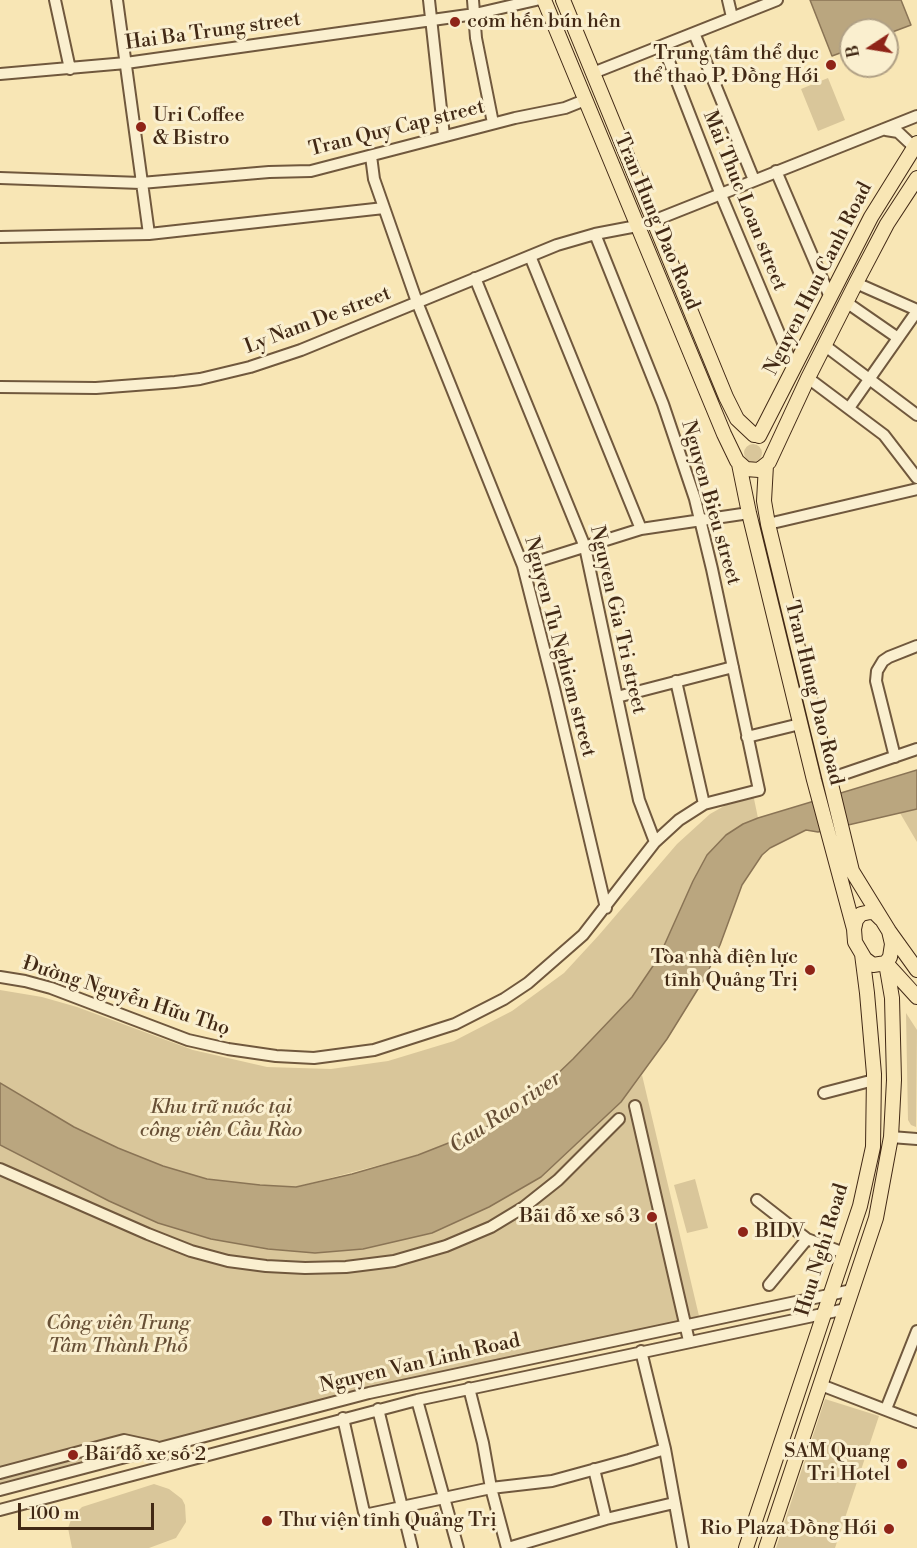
<!DOCTYPE html>
<meta charset="utf-8">
<style>
body{margin:0}
#map{position:relative;width:917px;height:1548px;overflow:hidden;background:#f8e6b5;font-family:"Libre Bodoni",serif}
canvas{display:block}
.north{position:absolute;left:839px;top:18px;width:60px;height:60px;box-sizing:border-box;background:#faefcf;border:2px solid #b0a085;border-radius:50%;rotate:258deg;font-size:16px;font-weight:700;line-height:24px;text-align:center;color:#422915}
.north::after{content:'';display:block;margin:auto;width:21px;height:27px;background:#8f2418;clip-path:polygon(50% 0,100% 100%,50% 72%,0 100%)}
.scale{position:absolute;left:18px;top:1503px;width:136px;height:27px;box-sizing:border-box;border:3px solid #422915;border-top:0;padding-left:8px;font-size:18px;line-height:21px;white-space:nowrap;color:#422915;-webkit-text-stroke:4px #faefcf;paint-order:stroke}
</style>
<div id="map">
<canvas width="917" height="1548"></canvas>
<div class="north">B</div>
<div class="scale">100 m</div>
</div>
<script>
const ctx = document.querySelector('canvas').getContext('2d');
ctx.lineJoin = 'round';
function paint(path, color) { ctx.fillStyle = color; ctx.fill(path, 'evenodd'); }
const poly = rows => new Path2D(rows.map(r => 'M' + r).join(''));
function strokePath(path, color, width, dash) { ctx.strokeStyle = color; ctx.lineWidth = width; ctx.lineCap = dash ? 'butt' : 'round'; ctx.setLineDash(dash || []); ctx.stroke(path); }
function write(font, color, halo, rows, align = 'center') {
  ctx.font = font + ' "Libre Bodoni",serif'; ctx.lineWidth = 6; ctx.setLineDash([]); ctx.textBaseline = 'middle'; ctx.strokeStyle = halo; ctx.fillStyle = color; for (const [text, x, y, turn = 0] of rows) {
    ctx.save(); ctx.translate(x, y); ctx.rotate((+turn || 0) * Math.PI / 180); ctx.textAlign = isNaN(turn) ? turn : align; if (halo) ctx.strokeText(text, 0, 0); ctx.fillText(text, 0, 0); ctx.restore();
  }
}
const green = poly([
 [828,78,845,120,818,131,801,89],
 '744 453a9 9 0 1 1 18 0a9 9 0 1 1-18 0Z',
 [753,794,758,818,743,824,727,835,707,855,693,881,659,957,632,997,573,1059,524,1106,479,1131,418,1155,296,1187,260,1185,207,1179,163,1166,118,1148,74,1127,0,1083,0,990,42,997,77,1007,193,1050,267,1067,331,1069,388,1061,454,1041,512,1011,564,973,599,935,677,844,710,814,733,801],
 [917,809,917,842,900,813],
 [906,1013,917,1030,916,1127,911,1125,908,1120],
 [642,1075,699,1316,0,1490,0,1145,109,1201,158,1223,211,1239,268,1249,315,1253,362,1249,432,1233,489,1207,541,1177,621,1102],
 [695,1179,708,1228,687,1233,674,1185],
 [825,1399,879,1416,835,1548,776,1548],
 [154,1484,169,1489,182,1499,185,1505,186,1522,176,1538,149,1548,72,1548,68,1528,72,1517,82,1507]
]);
const water = poly([
 [810,0,901,0,911,25,887,34,887,30,851,30,851,49,832,56,810,0],
 [917,770,917,809,818,832,806,830,770,848,762,855,742,885,720,945,706,976,667,1039,621,1102,541,1177,489,1207,432,1233,363,1249,315,1253,268,1249,211,1239,158,1223,109,1201,0,1145,0,1083,74,1127,118,1148,163,1166,207,1179,260,1185,296,1187,352,1174,418,1155,479,1131,524,1106,573,1059,632,997,659,957,693,881,707,855,726,835,743,824,758,818,917,770]
]);
const minor = poly([
 [55,0,70,69],
 [117,0,149,234],
 [429,0,444,136],
 [473,0,476,38,493,123],
 [728,0,732,17],
 [694,33,754,180],
 [663,46,721,195,794,369],
 [593,73,777,0],
 [0,74,126,63,475,14,536,0],
 [886,130,898,132,914,147],
 [371,156,374,179,417,302,523,566,554,688,606,908],
 [776,171,830,297],
 [0,178,141,183,269,172,311,171,515,118,565,108,585,100],
 [653,221,917,116],
 [0,237,149,234,384,208],
 [530,256,641,529],
 [475,278,585,547,639,800,655,842],
 [856,283,917,310],
 [846,302,898,338],
 [824,345,917,415],
 [808,378,884,435,917,478],
 [0,387,96,388,175,382,200,379,250,367,301,350,557,245,595,234,637,226],
 [849,408,917,311],
 [768,524,917,489],
 [523,566,641,529,749,513],
 [676,681,704,804],
 [617,697,733,667],
 [747,737,800,724],
 [895,757,876,681,877,671,883,661,889,657,917,646],
 [829,779,917,749],
 [0,977,25,981,51,988,188,1040,228,1049,276,1056,314,1058,374,1050,455,1024,504,999,528,983,583,935,655,842,679,820,704,804,759,790,712,569,695,499,663,404,595,234],
 [824,1093,874,1080],
 [635,1106,689,1341],
 [891,1137,917,1139],
 [0,1169,148,1234,191,1251,228,1261,266,1266,305,1268,346,1267,394,1261,446,1246,491,1227,524,1207,558,1180,619,1119],
 [757,1200,807,1239,844,1253],
 [769,1285,807,1239],
 [641,1351,665,1449,683,1548],
 [821,1385,917,1422],
 [469,1388,483,1443,491,1488,507,1548],
 [417,1400,458,1548],
 [378,1409,412,1548],
 [886,1409,917,1331],
 [343,1418,364,1512,369,1514,491,1488,552,1481,629,1460,665,1449],
 [594,1469,606,1519],
 [0,1473,124,1440,156,1447],
 [0,1490,369,1393,852,1290],
 [0,1510,417,1400,846,1309],
 [508,1548,606,1519,674,1503]
]);
const major = poly([
 [544,0,724,434,737,461,746,469,759,470,769,462,808,378,856,283,887,224,917,178],
 [563,0,726,397,737,419,754,435],
 [759,436,871,217,917,143],
 [739,464,749,513,814,780,854,929,855,942,865,959,873,965,886,963,890,957,892,944,889,931],
 [766,465,764,501,768,524,852,871,889,931,917,970],
 [854,929,856,920,861,914,870,912,875,913,881,919],
 [886,963,917,997],
 [746,1548,860,1206,873,1147,874,1074,867,993,862,954],
 [766,1548,876,1218,891,1137,894,1080,892,998,886,963]
]);
const markers = [
 [455,22,6,"#8f2418"],
 [831,65,6,"#8f2418"],
 [141,127,6,"#8f2418"],
 [810,970,6,"#8f2418"],
 [652,1217,6,"#8f2418"],
 [743,1232,6,"#8f2418"],
 [73,1455,6,"#8f2418"],
 [902,1464,6,"#8f2418"],
 [267,1521,6,"#8f2418"],
 [889,1529,6,"#8f2418"]
];
const poiNames = [
 ["cơm hến bún hên",467,22],
 ["Trung tâm thể dục",819,54,"right"],
 ["thể thao P. Đồng Hới",819,77,"right"],
 ["Uri Coffee",153,116],
 ["& Bistro",153,139],
 ["Tòa nhà điện lực",798,958,"right"],
 ["tỉnh Quảng Trị",798,981,"right"],
 ["Bãi đỗ xe số 3",640,1217,"right"],
 ["BIDV",755,1232],
 ["SAM Quang",890,1452,"right"],
 ["Tri Hotel",890,1475,"right"],
 ["Bãi đỗ xe số 2",85,1455],
 ["Thư viện tỉnh Quảng Trị",279,1521],
 ["Rio Plaza Đồng Hới",877,1529,"right"]
];
const streetNames = [
 ["Hai Ba Trung street",213,32,-8],
 ["Tran Quy Cap street",397,129,-14],
 ["Mai Thuc Loan street",744,201,68],
 ["Tran Hung Dao Road",656,222,67],
 ["Nguyen Huu Canh Road",819,279,-63],
 ["Ly Nam De street",318,321,-21],
 ["Nguyen Bieu street",710,503,74],
 ["Nguyen Gia Tri street",617,620,77],
 ["Nguyen Tu Nghiem street",559,647,75],
 ["Tran Hung Dao Road",813,693,76],
 ["Đường Nguyễn Hữu Thọ",126,997,18],
 ["Huu Nghi Road",823,1250,-73],
 ["Nguyen Van Linh Road",420,1364,-13]
];
const parkNames = [
 ["Khu trữ nước tại",221,1108],
 ["công viên Cầu Rào",221,1131],
 ["Công viên Trung",118,1324],
 ["Tâm Thành Phố",118,1347]
];
const waterNames = [
 ["Cau Rao river",506,1113,-34]
];
paint(green, '#d9c69a');
paint(water, '#baa67f');
strokePath(water, '#8a7455', 1.5);
strokePath(minor, '#70583d', 14);
strokePath(major, '#422915', 16);
strokePath(minor, '#faefcf', 10);
strokePath(major, '#f8e6b5', 14);
for (const [x, y, r, color] of markers) { const dot = new Path2D(); dot.arc(x, y, r, 0, 2 * Math.PI); ctx.fillStyle = color; ctx.fill(dot); strokePath(dot, '#faefcf', 2); }
write('20px', '#422915', '#faefcf', poiNames, 'left');
write('20px', '#422915', '#faefcf', streetNames);
write('italic 20px', '#685036', '#faefcf', parkNames);
write('italic 21px', '#664e35', '#faefcf', waterNames);
</script>
